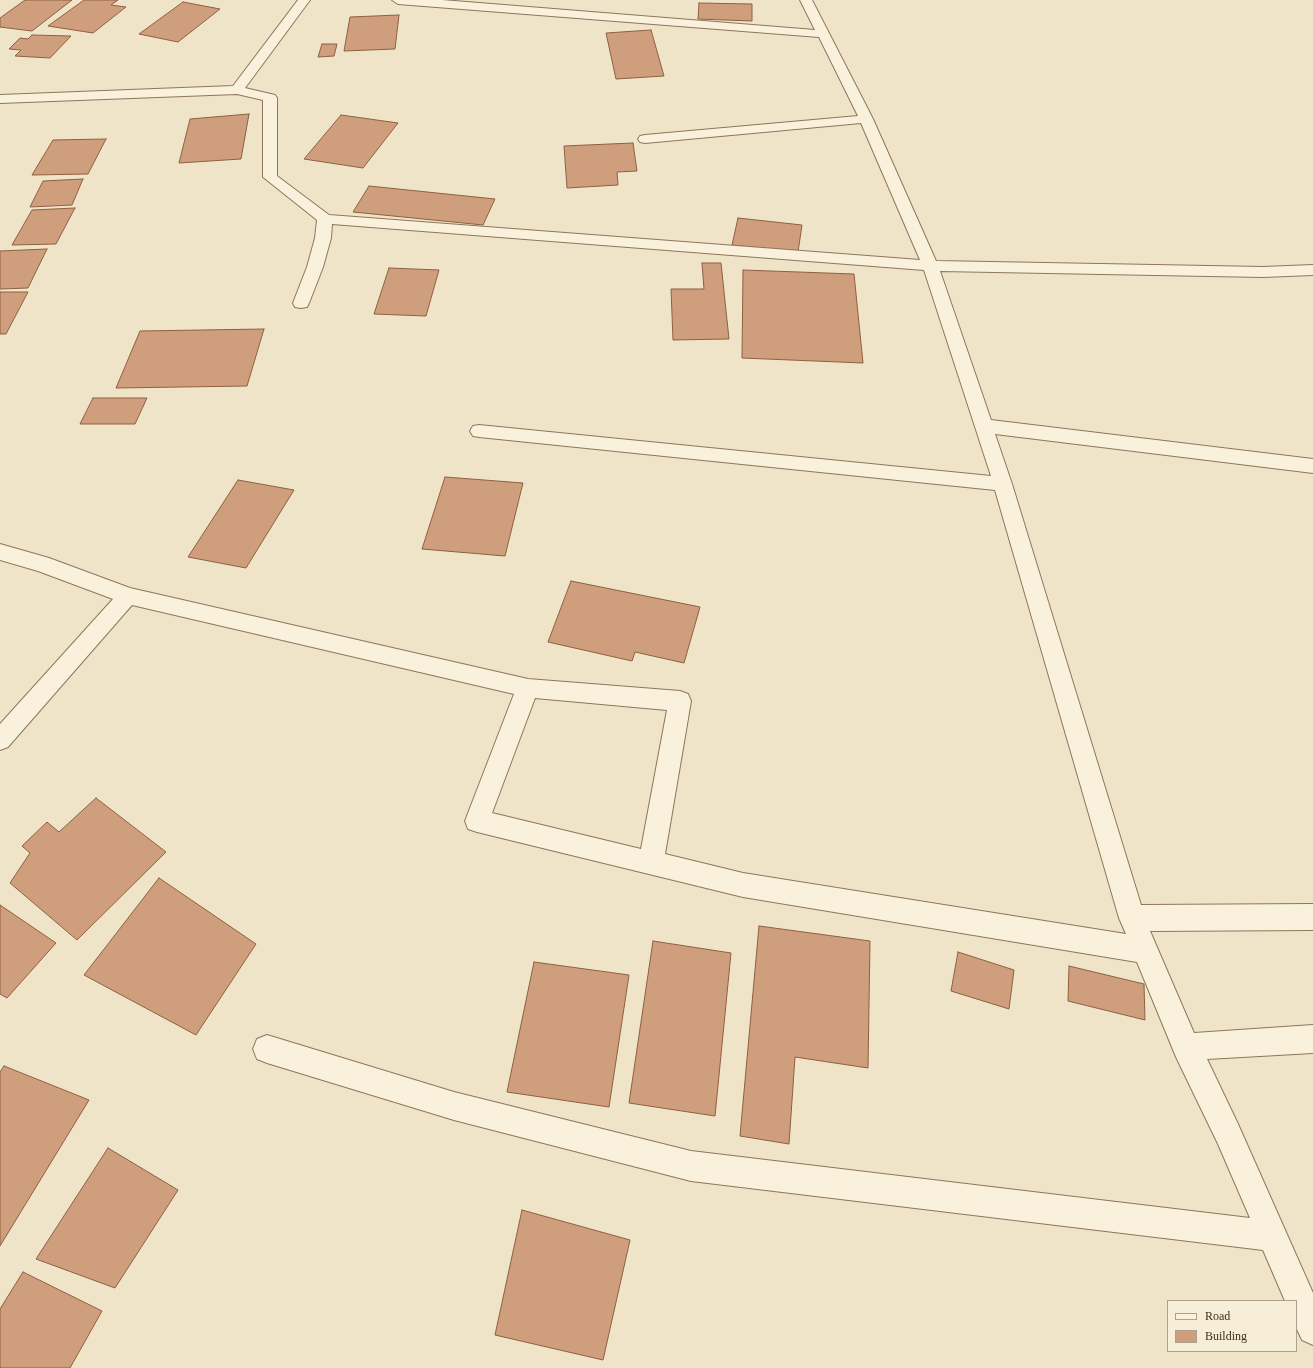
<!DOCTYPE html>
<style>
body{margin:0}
#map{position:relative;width:1313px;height:1368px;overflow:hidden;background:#f0e4c8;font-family:Georgia,serif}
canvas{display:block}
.legend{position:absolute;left:1167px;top:1300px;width:130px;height:52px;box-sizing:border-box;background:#f7eed8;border:1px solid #ada18e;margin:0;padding:5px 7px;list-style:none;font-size:12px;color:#3d2e20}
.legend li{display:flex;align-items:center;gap:8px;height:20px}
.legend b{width:20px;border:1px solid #ada18e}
</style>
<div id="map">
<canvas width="1313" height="1368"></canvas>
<ul class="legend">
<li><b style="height:5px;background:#faf1dc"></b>Road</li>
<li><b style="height:11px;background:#cf9f7d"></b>Building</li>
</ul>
</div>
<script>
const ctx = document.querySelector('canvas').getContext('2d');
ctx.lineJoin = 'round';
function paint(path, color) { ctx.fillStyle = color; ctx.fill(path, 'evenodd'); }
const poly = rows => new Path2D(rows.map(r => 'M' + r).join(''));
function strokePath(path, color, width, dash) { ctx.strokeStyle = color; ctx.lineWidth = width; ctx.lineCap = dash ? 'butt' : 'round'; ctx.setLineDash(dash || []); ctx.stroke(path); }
const building = poly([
 [25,0,72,0,32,31,0,27,0,18,25,0],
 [84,0,118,0,111,5,126,7,93,33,48,26,84,0],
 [183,2,220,9,178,42,139,34,183,2],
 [699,3,752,4,752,21,698,19,699,3],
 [399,15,395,49,344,51,350,17,399,15],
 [651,30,664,76,616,79,606,33,651,30],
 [32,35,71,36,50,58,15,56,21,50,9,49,20,38,28,39,32,35],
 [322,44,337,44,334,56,318,57,322,44],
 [249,114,241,159,179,163,190,119,249,114],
 [341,115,398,123,363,168,304,159,341,115],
 [106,139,88,174,32,175,53,140,106,139],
 [633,143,637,171,617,172,618,185,567,188,564,146,633,143],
 [83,179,72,205,30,207,43,181,83,179],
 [369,186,495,199,483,225,353,212,369,186],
 [75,208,56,244,12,245,32,210,75,208],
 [738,218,802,225,798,252,732,245,738,218],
 [47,249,28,288,0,289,0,251,47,249],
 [702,263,721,263,729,339,673,340,671,289,704,289,702,263],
 [389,268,439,270,426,316,374,314,389,268],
 [743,270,854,274,863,363,742,358,743,270],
 [0,292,28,292,6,334,0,334,0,292],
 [264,329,247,386,116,388,140,331,264,329],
 [93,398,147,398,135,424,80,424,93,398],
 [445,477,523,483,505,556,422,549,445,477],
 [238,480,294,490,246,568,188,557,238,480],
 [571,581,700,607,684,663,635,652,632,661,548,642,571,581],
 [96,798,166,852,77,940,10,883,30,853,22,846,47,822,59,832,96,798],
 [159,878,256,944,196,1035,84,975,159,878],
 [0,905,56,943,7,998,0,994,0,905],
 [759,926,870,941,868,1068,795,1057,789,1144,740,1136,759,926],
 [653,941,731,953,715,1116,629,1103,653,941],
 [958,952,1014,970,1009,1009,951,991,958,952],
 [534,962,629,975,609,1107,507,1092,534,962],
 [1069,966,1144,984,1145,1020,1068,1001,1069,966],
 [4,1066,89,1100,0,1246,0,1072,4,1066],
 [108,1148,178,1190,115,1288,36,1259,108,1148],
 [522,1210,630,1240,603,1360,495,1335,522,1210],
 [23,1272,102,1311,70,1368,0,1368,0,1309,23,1272]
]);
const minor = poly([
 [298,0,310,0,245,88,275,95,277,98,277,176,329,215,920,260,861,123,645,143,640,142,638,139,640,136,645,135,858,116,819,37,398,4,392,0,442,0,815,30,800,0,812,0,873,119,936,261,1263,267,1313,265,1313,275,1263,277,940,271,991,420,1313,459,1313,473,995,434,1012,484,1141,905,1313,904,1313,930,1150,931,1194,1033,1313,1025,1313,1053,1207,1059,1238,1124,1313,1293,1313,1345,1302,1340,1296,1327,1296,1301,1285,1301,1263,1250,691,1181,454,1120,267,1063,257,1059,253,1049,257,1039,267,1035,454,1092,691,1151,1250,1218,1218,1144,1176,1057,1137,962,743,897,477,832,468,829,465,821,514,694,132,605,8,747,0,750,0,724,113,599,38,571,0,560,0,544,49,558,130,588,528,679,680,691,688,694,691,701,665,854,743,873,1126,934,1119,918,995,490,479,437,473,436,470,431,473,426,479,425,991,476,924,270,332,224,331,238,323,267,309,303,307,307,301,308,295,307,293,303,307,267,315,238,317,220,263,177,263,100,237,94,0,103,0,95,233,86,298,0],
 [535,698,667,710,641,849,492,813,535,698]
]);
paint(building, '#cf9f7d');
strokePath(building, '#8d5f41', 1);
strokePath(minor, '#8d765c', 2);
paint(minor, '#faf1dc');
</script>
